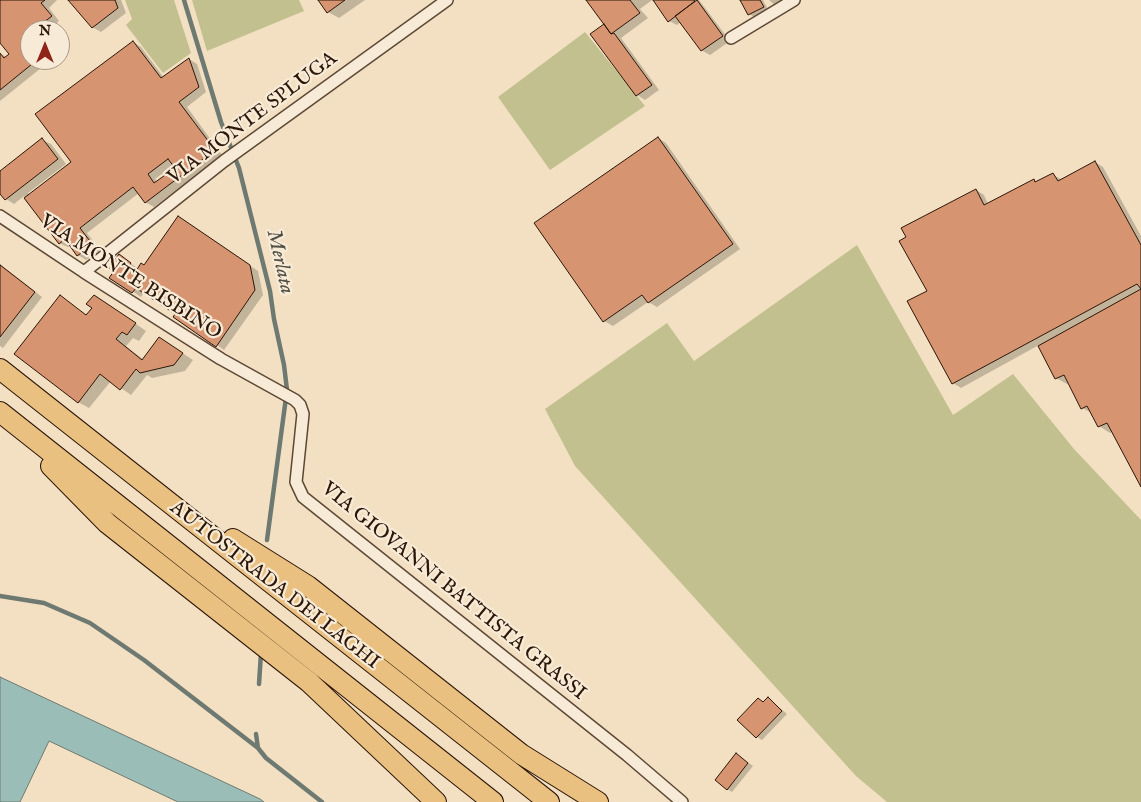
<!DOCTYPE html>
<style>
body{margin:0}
#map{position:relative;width:1141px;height:802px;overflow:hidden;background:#f3e0c2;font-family:"IM FELL English",serif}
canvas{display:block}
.north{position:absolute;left:20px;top:20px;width:50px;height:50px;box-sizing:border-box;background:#f7ebd7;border:1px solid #a59684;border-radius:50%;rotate:0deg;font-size:14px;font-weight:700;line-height:20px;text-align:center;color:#2b1608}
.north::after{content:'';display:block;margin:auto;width:18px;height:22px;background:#8f2418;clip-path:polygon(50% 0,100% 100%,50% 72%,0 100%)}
</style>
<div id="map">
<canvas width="1141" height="802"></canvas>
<div class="north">N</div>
</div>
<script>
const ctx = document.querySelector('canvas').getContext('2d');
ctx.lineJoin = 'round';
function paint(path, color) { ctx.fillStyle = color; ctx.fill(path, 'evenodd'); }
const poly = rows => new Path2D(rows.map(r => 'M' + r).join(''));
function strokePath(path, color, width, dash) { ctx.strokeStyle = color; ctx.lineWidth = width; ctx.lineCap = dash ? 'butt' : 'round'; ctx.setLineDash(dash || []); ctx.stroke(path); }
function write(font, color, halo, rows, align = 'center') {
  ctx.font = font + ' "IM FELL English",serif'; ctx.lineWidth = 4.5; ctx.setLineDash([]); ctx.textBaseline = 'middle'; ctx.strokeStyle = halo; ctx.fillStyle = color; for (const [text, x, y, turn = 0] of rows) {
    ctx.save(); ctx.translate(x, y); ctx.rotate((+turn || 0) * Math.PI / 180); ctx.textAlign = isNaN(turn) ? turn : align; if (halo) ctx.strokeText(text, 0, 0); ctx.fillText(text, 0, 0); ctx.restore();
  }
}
const green = poly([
 [125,0,174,0,191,53,163,73,126,25,132,19],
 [192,0,299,0,304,11,207,51],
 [585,32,645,106,550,170,498,97],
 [857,245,953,415,1013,374,1074,449,1141,520,1141,802,887,802,856,776,575,466,545,409,667,323,694,361]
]);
const water = poly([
 [0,677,260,799,264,802,178,802,49,741,20,802,0,802,0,677]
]);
const shadow = poly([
 [0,0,57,0,49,8,59,21,48,30,30,30,30,60,51,60,0,101,0,54,7,57,11,54,0,41],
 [70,0,121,0,126,13,101,32,92,27],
 [320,0,365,0,339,18,328,12],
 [587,0,652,0,640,9,648,18,621,38,659,90,645,100,637,95,606,25],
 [655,0,699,0,730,41,710,55,701,50,681,22,677,25,669,21],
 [741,0,763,0,768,10,754,17,749,14],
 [769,0,787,0,776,6],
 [133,42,141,47,164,78,189,59,197,64,206,92,187,107,222,155,154,207,145,202,139,193,87,233,100,250,86,260,78,255,71,245,68,247,59,243,24,196,14,204,6,199,0,192,0,172,42,140,51,144,66,164,28,193,30,195,73,162],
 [174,165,176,169,158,183,155,179],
 [658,138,666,143,740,249,657,307,648,302,613,326,604,321,536,223],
 [1095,162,1103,167,1141,236,1141,484,1113,431,1110,433,1099,426,1092,413,1082,408,1069,383,1067,384,1056,378,1039,345,961,388,953,383,929,292,976,190,984,195,988,204,1034,180,1037,182,1053,175,1061,179],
 [186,222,258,271,263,295,224,350,144,292,141,297,111,277,127,261,139,269,145,267],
 [0,264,42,297,3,348,0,346],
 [61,297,87,316,106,303,146,331,139,341,133,338,126,346,144,360,170,345,193,360,185,371,152,378,147,375,131,395,111,381,89,408,78,402],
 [768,698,787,714,762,740,757,737,758,699,764,702],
 [742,758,753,766,732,792,727,789]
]);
const stream = poly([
 [184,0,221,122,239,168,270,291,274,319,284,365,287,390,267,540],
 [0,596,44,603,90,623,144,660,258,748],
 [259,684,261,653],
 [256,734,258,748,266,758,322,802]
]);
const building = poly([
 [0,0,45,0,41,3,52,16,39,26,43,30,30,30,30,60,37,60,0,90,0,53,4,58,9,54,0,43,0,0],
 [68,0,115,0,118,8,92,28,68,0],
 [318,0,345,0,327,13,318,0],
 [586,0,630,0,640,13,611,34,586,0],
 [653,0,694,0,695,1,668,22,653,0],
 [697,0,723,36,701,51,675,16,697,0],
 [740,0,760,0,764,7,748,15,740,0],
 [604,24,611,34,614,33,652,85,636,96,590,34,604,24],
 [133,41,161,78,189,58,199,87,179,102,215,150,145,203,133,187,80,228,93,245,77,256,65,239,59,244,24,198,71,162,35,114,133,41],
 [168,159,175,168,154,183,148,174,168,159],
 [658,137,733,244,648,303,642,295,603,322,534,223,658,137],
 [42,138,58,159,5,200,0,194,0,171,42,138],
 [1095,161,1141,245,1141,289,1137,284,952,384,907,301,927,291,899,241,906,237,901,228,976,189,984,205,1034,179,1035,182,1053,173,1058,181,1095,161],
 [178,216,250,265,255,290,216,347,173,317,175,314,136,288,132,293,109,278,114,271,109,268,119,254,131,263,129,266,136,271,141,263,144,265,178,216],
 [0,265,35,292,0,337,0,265],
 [1141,289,1141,487,1107,423,1098,427,1087,406,1081,409,1064,375,1055,379,1038,346,1141,289],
 [60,295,86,315,92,308,86,304,94,295,136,323,127,335,122,332,116,339,142,360,159,337,183,353,174,365,140,373,136,369,120,390,100,374,78,403,14,354,60,295],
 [768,697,782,711,756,738,737,720,758,698,763,702,768,697],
 [736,753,748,763,727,790,715,780,736,753]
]);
const minor = poly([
 [731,38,794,0],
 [0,216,84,272,221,359,295,400,300,405,303,414,296,482,303,497,627,755,682,802],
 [84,272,224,161,447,0]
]);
const motorway = poly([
 [0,369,549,802],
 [0,412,493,802],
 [51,466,107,523,309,682,436,802],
 [233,539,308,586,521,754,598,802]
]);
const streetNames = [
 ["VIA MONTE SPLUGA",253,119,-37],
 ["VIA MONTE BISBINO",130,278,33],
 ["AUTOSTRADA DEI LAGHI",274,586,38],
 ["VIA GIOVANNI BATTISTA GRASSI",453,592,39]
];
const waterNames = [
 ["Merlata",279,262,77]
];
paint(green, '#c2c08f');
paint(water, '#9bbdb7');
strokePath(water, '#6e7a71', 1);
paint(shadow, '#0003');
strokePath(stream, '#6e7a71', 4.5);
paint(building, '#d69471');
strokePath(building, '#2b1608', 1);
strokePath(minor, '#5d4836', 14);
strokePath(motorway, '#2b1608', 22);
strokePath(minor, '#f7ebd7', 11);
strokePath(motorway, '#eac081', 20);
write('20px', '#2b1608', '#f7ebd7', streetNames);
write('italic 21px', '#525045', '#f7ebd7', waterNames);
</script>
